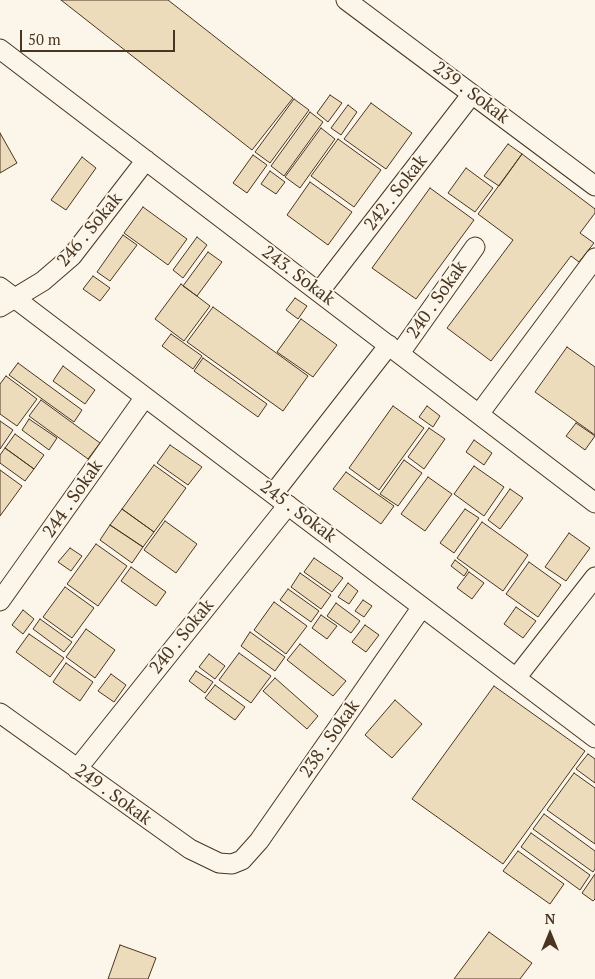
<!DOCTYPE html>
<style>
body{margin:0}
#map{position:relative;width:595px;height:979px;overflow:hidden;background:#fbf6e9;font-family:"PT Serif",serif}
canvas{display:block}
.north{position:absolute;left:525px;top:909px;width:50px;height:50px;-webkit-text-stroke:4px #fbf6e9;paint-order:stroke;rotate:0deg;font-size:14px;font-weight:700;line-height:20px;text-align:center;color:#4a3520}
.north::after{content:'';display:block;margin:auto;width:18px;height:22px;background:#4a3520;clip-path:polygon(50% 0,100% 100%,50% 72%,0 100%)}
.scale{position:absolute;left:20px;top:30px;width:155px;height:22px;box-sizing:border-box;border:2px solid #4a3520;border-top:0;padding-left:6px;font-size:15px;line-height:18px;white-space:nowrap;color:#4a3520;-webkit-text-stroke:4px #fbf6e9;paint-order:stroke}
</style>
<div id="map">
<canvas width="595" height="979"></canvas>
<div class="north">N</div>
<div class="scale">50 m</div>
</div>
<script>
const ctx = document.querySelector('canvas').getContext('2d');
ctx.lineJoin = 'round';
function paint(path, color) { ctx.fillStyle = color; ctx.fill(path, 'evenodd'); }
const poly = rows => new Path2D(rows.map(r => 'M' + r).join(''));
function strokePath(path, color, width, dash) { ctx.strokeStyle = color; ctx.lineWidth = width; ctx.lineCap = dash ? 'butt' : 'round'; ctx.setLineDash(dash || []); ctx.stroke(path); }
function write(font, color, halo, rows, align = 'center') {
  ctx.font = font + ' "PT Serif",serif'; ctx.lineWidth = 4; ctx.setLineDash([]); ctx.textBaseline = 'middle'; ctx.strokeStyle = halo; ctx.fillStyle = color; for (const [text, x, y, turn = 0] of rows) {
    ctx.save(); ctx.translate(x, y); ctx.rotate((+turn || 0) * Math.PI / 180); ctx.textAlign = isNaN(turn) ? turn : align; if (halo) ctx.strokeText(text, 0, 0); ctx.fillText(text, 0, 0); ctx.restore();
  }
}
const building = poly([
 [61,0,168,0,293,98,252,150,61,0],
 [330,95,342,103,328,122,317,113,330,95],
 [294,99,309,110,270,163,255,152,294,99],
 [371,103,412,133,386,169,344,139,371,103],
 [348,105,357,112,341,135,331,128,348,105],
 [310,112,323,122,284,176,271,166,310,112],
 [321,128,335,139,300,188,285,177,321,128],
 [0,133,17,163,0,173,0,133],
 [338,139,381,170,354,207,311,176,338,139],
 [508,144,522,154,499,186,484,176,508,144],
 [522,154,595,209,595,213,580,233,594,243,579,262,571,256,491,361,447,328,513,240,478,214,522,154],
 [253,155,267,165,247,193,233,183,253,155],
 [82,157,96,168,66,210,51,200,82,157],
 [466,168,493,188,475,212,448,193,466,168],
 [270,171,285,182,276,194,261,184,270,171],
 [310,182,352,212,328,245,287,215,310,182],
 [430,188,474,220,416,299,372,268,430,188],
 [143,207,187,239,168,265,124,233,143,207],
 [123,235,137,245,110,281,97,272,123,235],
 [197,237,207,245,183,278,173,270,197,237],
 [208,252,222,262,197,296,183,286,208,252],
 [93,276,110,288,100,301,83,289,93,276],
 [181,284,210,306,184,341,155,319,181,284],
 [295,298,307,306,298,319,286,310,295,298],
 [213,307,308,376,283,411,187,342,213,307],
 [301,319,337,345,313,377,277,352,301,319],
 [171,334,202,356,193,369,162,346,171,334],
 [567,347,595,367,595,435,535,392,567,347],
 [203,358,267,404,258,417,194,371,203,358],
 [18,363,82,410,74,422,9,375,18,363],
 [63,366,95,390,85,404,53,381,63,366],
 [6,376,37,399,17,426,0,414,0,384,6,376],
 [41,400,100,443,88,459,29,416,41,400],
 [393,406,424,428,379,490,349,468,393,406],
 [427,406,440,416,433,427,419,417,427,406],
 [29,419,57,438,49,450,22,430,29,419],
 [0,421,13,430,0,449,0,421],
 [576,423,595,436,585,450,566,436,576,423],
 [429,428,445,439,424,469,408,457,429,428],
 [15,434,44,455,34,469,5,448,15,434],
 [474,440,492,453,484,465,466,452,474,440],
 [170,445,202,467,188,485,157,463,170,445],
 [5,448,34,469,25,481,0,463,0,455,5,448],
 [404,460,422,473,398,506,380,494,404,460],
 [154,465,186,488,154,532,122,509,154,465],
 [474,466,504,487,484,516,454,494,474,466],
 [0,470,22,486,0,516,0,470],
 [346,472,394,506,381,524,333,489,346,472],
 [428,477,452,494,425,531,401,514,428,477],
 [510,489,523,498,500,529,488,520,510,489],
 [122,509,154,532,143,547,110,525,122,509],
 [465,509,479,518,454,553,440,543,465,509],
 [165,521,197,544,176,573,144,550,165,521],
 [482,522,528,555,503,591,457,558,482,522],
 [110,525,143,547,132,563,100,540,110,525],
 [569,533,590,548,566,581,545,567,569,533],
 [96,544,127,566,98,606,67,584,96,544],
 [70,548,82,556,71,571,58,562,70,548],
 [314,558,343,578,332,592,304,572,314,558],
 [455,560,468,570,464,576,451,566,455,560],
 [529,562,561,585,538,617,506,594,529,562],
 [131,567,166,592,156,606,121,581,131,567],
 [469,572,484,583,472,599,457,588,469,572],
 [300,573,331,595,321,609,291,587,300,573],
 [348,583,358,591,349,604,338,597,348,583],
 [65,587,94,608,72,638,43,617,65,587],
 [288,589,319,611,311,622,280,600,288,589],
 [363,600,372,606,364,617,355,611,363,600],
 [274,602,307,626,286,654,254,630,274,602],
 [336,603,360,621,351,633,327,616,336,603],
 [516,607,536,621,523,638,504,624,516,607],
 [23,610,34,619,23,634,12,625,23,610],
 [321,615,337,626,327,639,312,628,321,615],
 [40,619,72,642,64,652,33,629,40,619],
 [365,625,379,635,366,652,352,642,365,625],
 [86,629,115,650,95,678,66,657,86,629],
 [250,632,285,657,275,671,241,646,250,632],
 [29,634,64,658,50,677,16,652,29,634],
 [300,644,346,681,333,696,287,660,300,644],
 [239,653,271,676,251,703,219,680,239,653],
 [209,654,225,666,215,679,199,667,209,654],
 [66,663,93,682,80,701,53,682,66,663],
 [196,671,213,682,205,693,189,681,196,671],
 [111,674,126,685,114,702,98,691,111,674],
 [275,678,318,716,307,729,263,691,275,678],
 [215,685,245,707,235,720,205,698,215,685],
 [494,686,585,751,503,864,412,799,494,686],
 [395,700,422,724,392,758,365,735,395,700],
 [588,754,595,759,595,783,576,769,588,754],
 [574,773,595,788,595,844,547,810,574,773],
 [544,814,595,851,595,869,593,872,533,829,544,814],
 [531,833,590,875,580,890,521,847,531,833],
 [518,851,564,884,550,904,503,871,518,851],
 [595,874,595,899,593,901,582,893,595,874],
 [489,932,532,963,520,979,454,979,489,932],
 [120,945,156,958,148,979,108,979,120,945]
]);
const street = poly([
 [346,0,595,186],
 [0,49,595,503],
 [0,287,595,738],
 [319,292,472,94],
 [0,307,43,281,72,256,146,160],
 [400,353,475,247],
 [479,414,595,258],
 [273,494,389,345],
 [0,601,145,397],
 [516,678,595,577],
 [0,713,190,849,219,863,232,864,242,860,259,841,422,607],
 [77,769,288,505]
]);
const streetNames = [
 ["239 . Sokak",471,93,37],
 ["242 . Sokak",396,193,-52],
 ["246 . Sokak",90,230,-50],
 ["243. Sokak",298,276,37],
 ["240 . Sokak",437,300,-55],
 ["244 . Sokak",73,499,-55],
 ["245 . Sokak",298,512,37],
 ["240 . Sokak",182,637,-51],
 ["238 . Sokak",330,739,-55],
 ["249 . Sokak",113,795,36]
];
paint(building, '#ecdcbc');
strokePath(building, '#4a3520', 1);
strokePath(street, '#4a3520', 21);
strokePath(street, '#fbf6e9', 19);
write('18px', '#4a3520', '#fbf6e9', streetNames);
</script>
